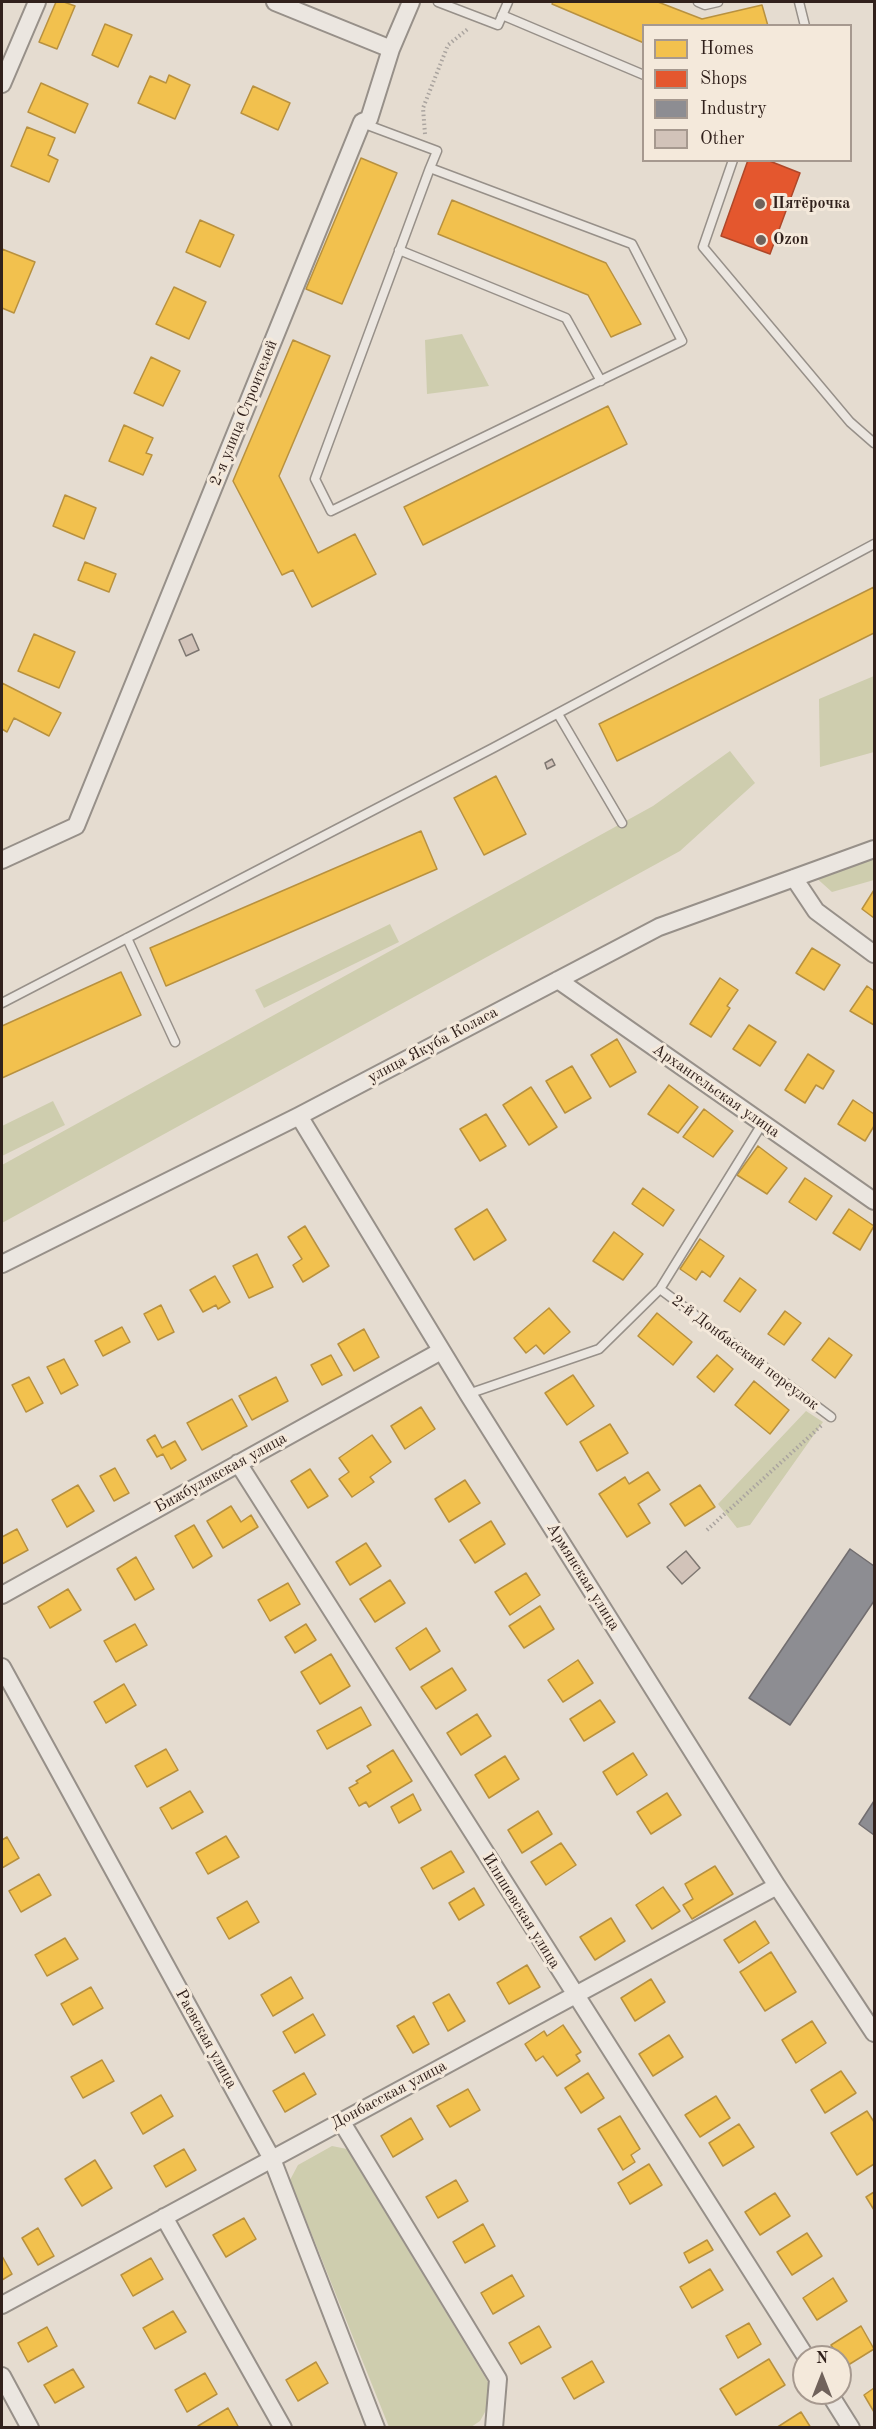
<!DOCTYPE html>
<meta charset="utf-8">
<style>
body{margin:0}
#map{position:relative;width:876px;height:2429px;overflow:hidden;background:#e5dcd0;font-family:"Old Standard TT",serif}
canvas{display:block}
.frame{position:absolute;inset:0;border:3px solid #31211c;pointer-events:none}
.legend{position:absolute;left:642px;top:24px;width:210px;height:138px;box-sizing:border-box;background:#f4e9db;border:2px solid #a6998f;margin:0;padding:8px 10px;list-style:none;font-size:18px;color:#31211c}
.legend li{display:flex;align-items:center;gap:12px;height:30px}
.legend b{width:30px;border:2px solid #a6998f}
.north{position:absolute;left:792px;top:2345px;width:60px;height:60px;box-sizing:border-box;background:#f4e9db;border:2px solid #a6998f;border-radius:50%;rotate:0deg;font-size:16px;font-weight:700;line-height:24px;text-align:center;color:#31211c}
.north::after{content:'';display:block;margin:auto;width:21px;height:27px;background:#70625b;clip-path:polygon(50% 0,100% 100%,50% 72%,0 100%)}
</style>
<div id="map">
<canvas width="876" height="2429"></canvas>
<div class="frame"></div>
<ul class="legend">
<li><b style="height:16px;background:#f2c14e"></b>Homes</li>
<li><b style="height:16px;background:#e4572e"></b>Shops</li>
<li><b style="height:16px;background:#8d8d92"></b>Industry</li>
<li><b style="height:16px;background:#d2c3b9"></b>Other</li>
</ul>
<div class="north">N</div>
</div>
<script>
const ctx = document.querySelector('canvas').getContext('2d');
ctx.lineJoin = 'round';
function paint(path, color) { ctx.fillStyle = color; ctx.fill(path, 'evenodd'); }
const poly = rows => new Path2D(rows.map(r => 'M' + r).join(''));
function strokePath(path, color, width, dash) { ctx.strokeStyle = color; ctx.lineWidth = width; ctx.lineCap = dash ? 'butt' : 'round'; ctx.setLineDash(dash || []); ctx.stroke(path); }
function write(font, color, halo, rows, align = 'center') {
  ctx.font = font + ' "Old Standard TT",serif'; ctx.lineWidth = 6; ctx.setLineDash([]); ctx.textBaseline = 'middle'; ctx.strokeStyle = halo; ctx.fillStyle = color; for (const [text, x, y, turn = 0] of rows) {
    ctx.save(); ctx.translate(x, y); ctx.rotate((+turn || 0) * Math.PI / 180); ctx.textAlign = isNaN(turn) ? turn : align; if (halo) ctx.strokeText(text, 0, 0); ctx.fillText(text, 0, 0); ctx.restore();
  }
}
const green = poly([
 [462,334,489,386,427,394,425,340],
 [874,676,874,752,820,767,819,699],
 [730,751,755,783,680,851,2,1223,2,1165,653,806],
 [874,852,874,880,832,892,813,875],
 [390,924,399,942,264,1008,255,990],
 [53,1101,65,1125,2,1156,2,1126],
 [806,1411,823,1422,750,1525,737,1528,718,1504],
 [332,2146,347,2149,488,2382,489,2405,480,2421,471,2427,389,2427,290,2180,298,2165]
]);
const homes = poly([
 [56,2,64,2,75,6,57,49,39,42,56,2],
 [553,2,658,2,702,19,762,5,768,26,644,26,644,43,552,4,553,2],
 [105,24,132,35,118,67,92,55,105,24],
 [169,75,190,85,175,119,138,103,150,76,166,83,169,75],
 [41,83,88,104,75,133,28,112,41,83],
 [253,86,290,103,278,130,241,113,253,86],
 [27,127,55,138,48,155,58,160,49,182,11,166,27,127],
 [361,158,397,173,342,304,306,289,361,158],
 [452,200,606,263,641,324,611,337,588,295,438,234,452,200],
 [200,220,234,235,220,267,186,252,200,220],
 [2,249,35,262,14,313,2,308,2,249],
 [174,287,206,302,189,339,156,324,174,287],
 [293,340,330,356,279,476,318,553,355,534,376,574,312,607,293,570,282,575,233,481,293,340],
 [151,357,180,371,163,406,134,393,151,357],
 [608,406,627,444,423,545,404,507,608,406],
 [124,425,153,438,146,453,152,455,143,475,109,461,124,425],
 [65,495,96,508,84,539,53,526,65,495],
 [85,562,116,574,109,592,78,580,85,562],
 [874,587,874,633,617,761,599,724,874,587],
 [34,634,75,652,59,688,18,671,34,634],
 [2,683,61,713,49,736,14,718,7,732,2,729,2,683],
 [496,776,526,834,484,855,454,798,496,776],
 [421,831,437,869,166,986,150,948,421,831],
 [874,890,874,918,862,909,874,890],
 [812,948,840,965,824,990,796,973,812,948],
 [121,972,141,1015,2,1078,2,1026,121,972],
 [720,978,738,990,727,1006,730,1008,711,1037,690,1024,720,978],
 [867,986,874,991,874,1025,850,1011,867,986],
 [749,1025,776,1042,760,1066,733,1049,749,1025],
 [617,1039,636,1072,610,1087,591,1055,617,1039],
 [808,1054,834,1071,823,1089,816,1085,805,1103,785,1090,808,1054],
 [572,1066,591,1098,565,1113,546,1081,572,1066],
 [669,1085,698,1107,678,1133,648,1114,669,1085],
 [531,1087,557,1127,529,1145,503,1105,531,1087],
 [853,1100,874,1114,874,1126,865,1141,838,1124,853,1100],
 [704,1109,733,1131,713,1157,683,1137,704,1109],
 [486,1114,506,1146,480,1161,460,1129,486,1114],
 [758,1146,787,1168,767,1194,737,1175,758,1146],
 [805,1178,832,1196,816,1220,789,1202,805,1178],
 [643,1188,674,1210,663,1226,632,1204,643,1188],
 [487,1209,506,1240,474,1260,455,1229,487,1209],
 [849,1209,874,1226,860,1250,833,1233,849,1209],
 [305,1226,329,1266,303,1282,293,1265,302,1259,288,1237,305,1226],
 [614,1232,643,1254,623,1280,593,1261,614,1232],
 [700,1239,724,1256,710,1277,702,1271,696,1280,680,1269,700,1239],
 [257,1254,273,1287,249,1298,233,1266,257,1254],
 [215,1276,230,1302,218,1309,216,1305,203,1312,190,1290,215,1276],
 [740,1278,756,1290,740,1312,724,1301,740,1278],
 [161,1305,174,1332,158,1340,144,1314,161,1305],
 [549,1308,570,1332,544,1354,536,1345,526,1353,514,1338,549,1308],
 [785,1311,801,1323,784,1345,768,1334,785,1311],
 [657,1313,692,1342,673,1365,638,1336,657,1313],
 [122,1327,130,1342,103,1356,95,1341,122,1327],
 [364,1329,379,1357,354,1371,338,1344,364,1329],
 [829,1338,852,1355,835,1378,812,1360,829,1338],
 [331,1355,342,1375,322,1385,311,1365,331,1355],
 [717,1355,733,1369,714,1392,697,1377,717,1355],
 [64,1359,78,1385,61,1394,47,1367,64,1359],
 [573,1375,594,1406,567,1425,545,1393,573,1375],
 [29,1377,43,1403,26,1412,12,1385,29,1377],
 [276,1377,288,1401,252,1420,239,1396,276,1377],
 [754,1381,789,1410,770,1434,735,1405,754,1381],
 [232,1399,247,1426,202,1450,187,1423,232,1399],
 [421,1407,435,1429,405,1449,391,1426,421,1407],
 [610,1424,628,1453,597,1471,580,1442,610,1424],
 [155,1435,162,1448,175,1441,186,1460,171,1469,163,1454,157,1457,147,1440,155,1435],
 [372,1435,391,1462,370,1477,374,1482,352,1497,339,1479,349,1472,339,1458,372,1435],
 [115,1468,129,1493,114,1501,100,1476,115,1468],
 [310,1469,328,1496,308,1508,291,1481,310,1469],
 [648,1472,660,1490,638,1504,650,1523,627,1537,599,1494,625,1477,629,1484,648,1472],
 [465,1480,480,1503,449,1522,435,1499,465,1480],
 [78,1485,94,1511,67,1527,52,1500,78,1485],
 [700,1485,715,1507,685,1526,670,1504,700,1485],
 [231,1506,241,1522,251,1515,258,1527,223,1548,207,1521,231,1506],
 [491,1521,505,1544,475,1563,460,1540,491,1521],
 [194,1525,212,1556,193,1568,175,1536,194,1525],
 [17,1529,28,1550,2,1564,2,1537,17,1529],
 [366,1543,381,1566,350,1585,336,1562,366,1543],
 [136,1557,154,1589,135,1600,117,1569,136,1557],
 [526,1573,540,1595,510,1615,495,1592,526,1573],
 [390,1580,405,1603,375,1622,360,1599,390,1580],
 [288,1583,300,1604,270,1621,258,1600,288,1583],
 [68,1589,81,1610,50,1628,38,1607,68,1589],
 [540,1606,554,1629,524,1648,509,1626,540,1606],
 [135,1624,147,1645,116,1662,104,1641,135,1624],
 [306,1624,316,1640,295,1653,285,1637,306,1624],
 [426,1628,440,1651,410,1670,396,1648,426,1628],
 [331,1654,350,1686,320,1704,301,1672,331,1654],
 [578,1660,593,1683,563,1702,548,1680,578,1660],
 [452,1668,466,1690,436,1709,421,1687,452,1668],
 [124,1684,136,1705,106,1723,94,1702,124,1684],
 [600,1700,615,1722,584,1741,570,1719,600,1700],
 [361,1707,371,1725,327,1749,317,1731,361,1707],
 [477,1714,491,1736,461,1755,447,1733,477,1714],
 [166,1749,178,1770,147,1787,135,1766,166,1749],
 [393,1750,412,1781,369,1807,366,1802,359,1806,349,1788,358,1783,356,1781,371,1772,367,1766,393,1750],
 [633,1753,647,1775,617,1795,603,1772,633,1753],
 [505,1756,519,1779,489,1798,475,1775,505,1756],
 [190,1791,203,1812,172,1829,160,1808,190,1791],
 [667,1793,681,1815,651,1834,637,1812,667,1793],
 [413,1794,421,1810,399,1823,391,1807,413,1794],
 [538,1811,552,1834,522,1853,508,1830,538,1811],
 [226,1836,239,1857,208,1874,196,1853,226,1836],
 [7,1837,19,1858,2,1868,2,1840,7,1837],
 [561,1843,576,1865,546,1885,531,1862,561,1843],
 [451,1851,464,1872,433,1889,421,1868,451,1851],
 [715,1866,733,1894,692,1919,683,1905,693,1899,685,1884,715,1866],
 [39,1874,51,1895,21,1912,9,1891,39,1874],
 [663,1887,680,1911,652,1929,636,1905,663,1887],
 [474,1888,484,1905,459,1920,449,1903,474,1888],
 [247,1901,259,1922,229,1939,217,1918,247,1901],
 [611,1918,625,1941,595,1960,580,1937,611,1918],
 [755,1921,769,1943,739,1963,724,1940,755,1921],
 [65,1938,78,1959,47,1976,35,1955,65,1938],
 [771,1952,796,1992,765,2011,740,1972,771,1952],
 [527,1965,540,1987,509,2004,497,1983,527,1965],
 [291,1977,303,1998,273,2016,261,1995,291,1977],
 [651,1979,665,2002,635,2021,621,1998,651,1979],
 [91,1987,103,2008,73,2025,61,2004,91,1987],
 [449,1994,465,2021,448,2031,433,2003,449,1994],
 [313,2014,325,2035,295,2053,283,2032,313,2014],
 [414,2016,429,2044,413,2053,397,2026,414,2016],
 [812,2021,826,2043,796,2063,782,2040,812,2021],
 [563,2025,581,2052,576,2055,580,2061,557,2076,543,2056,536,2061,525,2044,544,2031,547,2036,563,2025],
 [669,2035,683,2057,653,2076,639,2054,669,2035],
 [102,2060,114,2081,83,2098,71,2077,102,2060],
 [841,2071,856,2093,825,2113,811,2090,841,2071],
 [304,2073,316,2094,285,2112,273,2091,304,2073],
 [588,2073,604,2098,581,2113,565,2088,588,2073],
 [468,2089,480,2110,450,2127,437,2106,468,2089],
 [161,2095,173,2116,143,2134,131,2113,161,2095],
 [716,2096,730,2118,700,2137,685,2115,716,2096],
 [867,2111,874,2122,874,2164,857,2175,831,2133,867,2111],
 [620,2116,640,2149,631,2155,635,2162,623,2170,598,2129,620,2116],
 [411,2118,423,2139,393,2157,381,2136,411,2118],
 [739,2124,754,2147,723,2166,709,2143,739,2124],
 [184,2149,196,2170,166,2187,154,2166,184,2149],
 [95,2160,112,2188,82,2206,65,2179,95,2160],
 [649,2164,662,2185,630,2204,618,2183,649,2164],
 [456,2180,468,2201,438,2218,426,2197,456,2180],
 [874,2192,874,2210,866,2197,874,2192],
 [775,2193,790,2216,760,2235,745,2212,775,2193],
 [244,2218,256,2239,226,2257,213,2235,244,2218],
 [483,2224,495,2246,465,2263,453,2242,483,2224],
 [38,2228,54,2256,38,2265,22,2238,38,2228],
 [807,2233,822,2256,792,2275,777,2252,807,2233],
 [707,2240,713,2250,689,2263,684,2253,707,2240],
 [2,2256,12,2274,2,2280,2,2256],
 [151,2258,163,2279,133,2296,121,2275,151,2258],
 [710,2269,723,2290,692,2308,680,2287,710,2269],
 [512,2275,524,2296,493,2314,481,2293,512,2275],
 [833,2278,847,2301,817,2320,803,2298,833,2278],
 [173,2311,186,2332,155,2349,143,2328,173,2311],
 [749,2323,761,2344,738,2358,726,2336,749,2323],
 [539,2326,551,2347,521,2364,509,2343,539,2326],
 [861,2326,874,2349,845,2367,831,2345,861,2326],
 [47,2327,57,2346,28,2362,18,2343,47,2327],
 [769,2359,785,2385,736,2415,720,2389,769,2359],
 [592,2361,604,2382,574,2399,562,2378,592,2361],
 [316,2362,328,2383,298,2401,286,2380,316,2362],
 [73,2369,84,2387,55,2403,44,2385,73,2369],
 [205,2373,217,2394,187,2412,175,2390,205,2373],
 [874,2388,874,2412,864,2395,874,2388],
 [228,2408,239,2428,199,2428,198,2426,228,2408],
 [801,2412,811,2428,776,2428,801,2412]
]);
const shops = poly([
 [748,160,767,160,800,173,770,254,721,236,748,160]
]);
const industry = poly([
 [850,1549,874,1566,874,1601,790,1725,749,1698,850,1549],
 [874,1801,874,1835,859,1824,874,1801]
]);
const building = poly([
 [192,634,199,650,186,656,179,640,192,634],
 [552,759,555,765,547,769,545,763,552,759],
 [686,1551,700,1568,682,1584,667,1567,686,1551]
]);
const path = poly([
 [425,134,423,108,448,45,469,28],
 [707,1530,822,1425]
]);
const lane = poly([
 [438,2,498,25,508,2],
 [698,2,705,5,718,2],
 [799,2,805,26],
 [502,15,644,75],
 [362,123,437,151,430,168,315,479,331,511,682,341,632,244,430,168],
 [733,160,703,247,850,422,874,443],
 [399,250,566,318,601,381],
 [558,714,622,823],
 [127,938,175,1042],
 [2,1003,493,748,874,544],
 [660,1289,762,1124],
 [468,1394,599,1349,660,1289,831,1417]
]);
const street = poly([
 [275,2,391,49],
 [2,84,37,2],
 [2,860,76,826,362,122,369,119,391,49,411,2],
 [794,878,816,911,874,954],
 [558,980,874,1201],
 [299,1116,468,1394,777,1886,874,2033],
 [2,1264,299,1116,659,927,874,849],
 [238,1463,806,2357],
 [2,1595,441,1351],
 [2,1667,272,2159,376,2428],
 [341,2121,498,2379,494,2428],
 [164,2217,283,2428],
 [2,2305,777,1886],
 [2,2376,30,2428],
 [829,2393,851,2428]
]);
const markers = [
 [760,204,6,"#70625b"],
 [761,240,6,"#70625b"]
];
const poiNames = [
 ["Пятёрочка",772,204],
 ["Ozon",773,240]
];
const streetNames = [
 ["2-я улица Строителей",244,413,-68],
 ["улица Якуба Коласа",433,1045,-28],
 ["Архангельская улица",716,1091,35],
 ["2-й Донбасский переулок",745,1353,37],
 ["Бижбулякская улица",221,1473,-29],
 ["Армянская улица",583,1577,58],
 ["Илишевская улица",521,1911,58],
 ["Раевская улица",206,2039,61],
 ["Донбасская улица",389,2095,-28]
];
paint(green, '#cecdae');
paint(homes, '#f2c14e');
strokePath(homes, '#b8913f', 1.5);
paint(shops, '#e4572e');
strokePath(shops, '#ae4729', 1.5);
paint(industry, '#8d8d92');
strokePath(industry, '#716d6f', 1.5);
paint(building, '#d2c3b9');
strokePath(building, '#7e7771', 1.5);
strokePath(lane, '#979089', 11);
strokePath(street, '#979089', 20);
strokePath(path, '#aaa49f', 4, [1.5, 3]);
strokePath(lane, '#ebe6e0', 8);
strokePath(street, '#ebe6e0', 16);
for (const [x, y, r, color] of markers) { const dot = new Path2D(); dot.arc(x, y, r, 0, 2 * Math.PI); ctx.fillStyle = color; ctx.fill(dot); strokePath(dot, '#f4e9db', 2); }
write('bold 16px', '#31211c', '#f4e9db', poiNames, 'left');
write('16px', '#31211c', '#f4e9db', streetNames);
</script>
